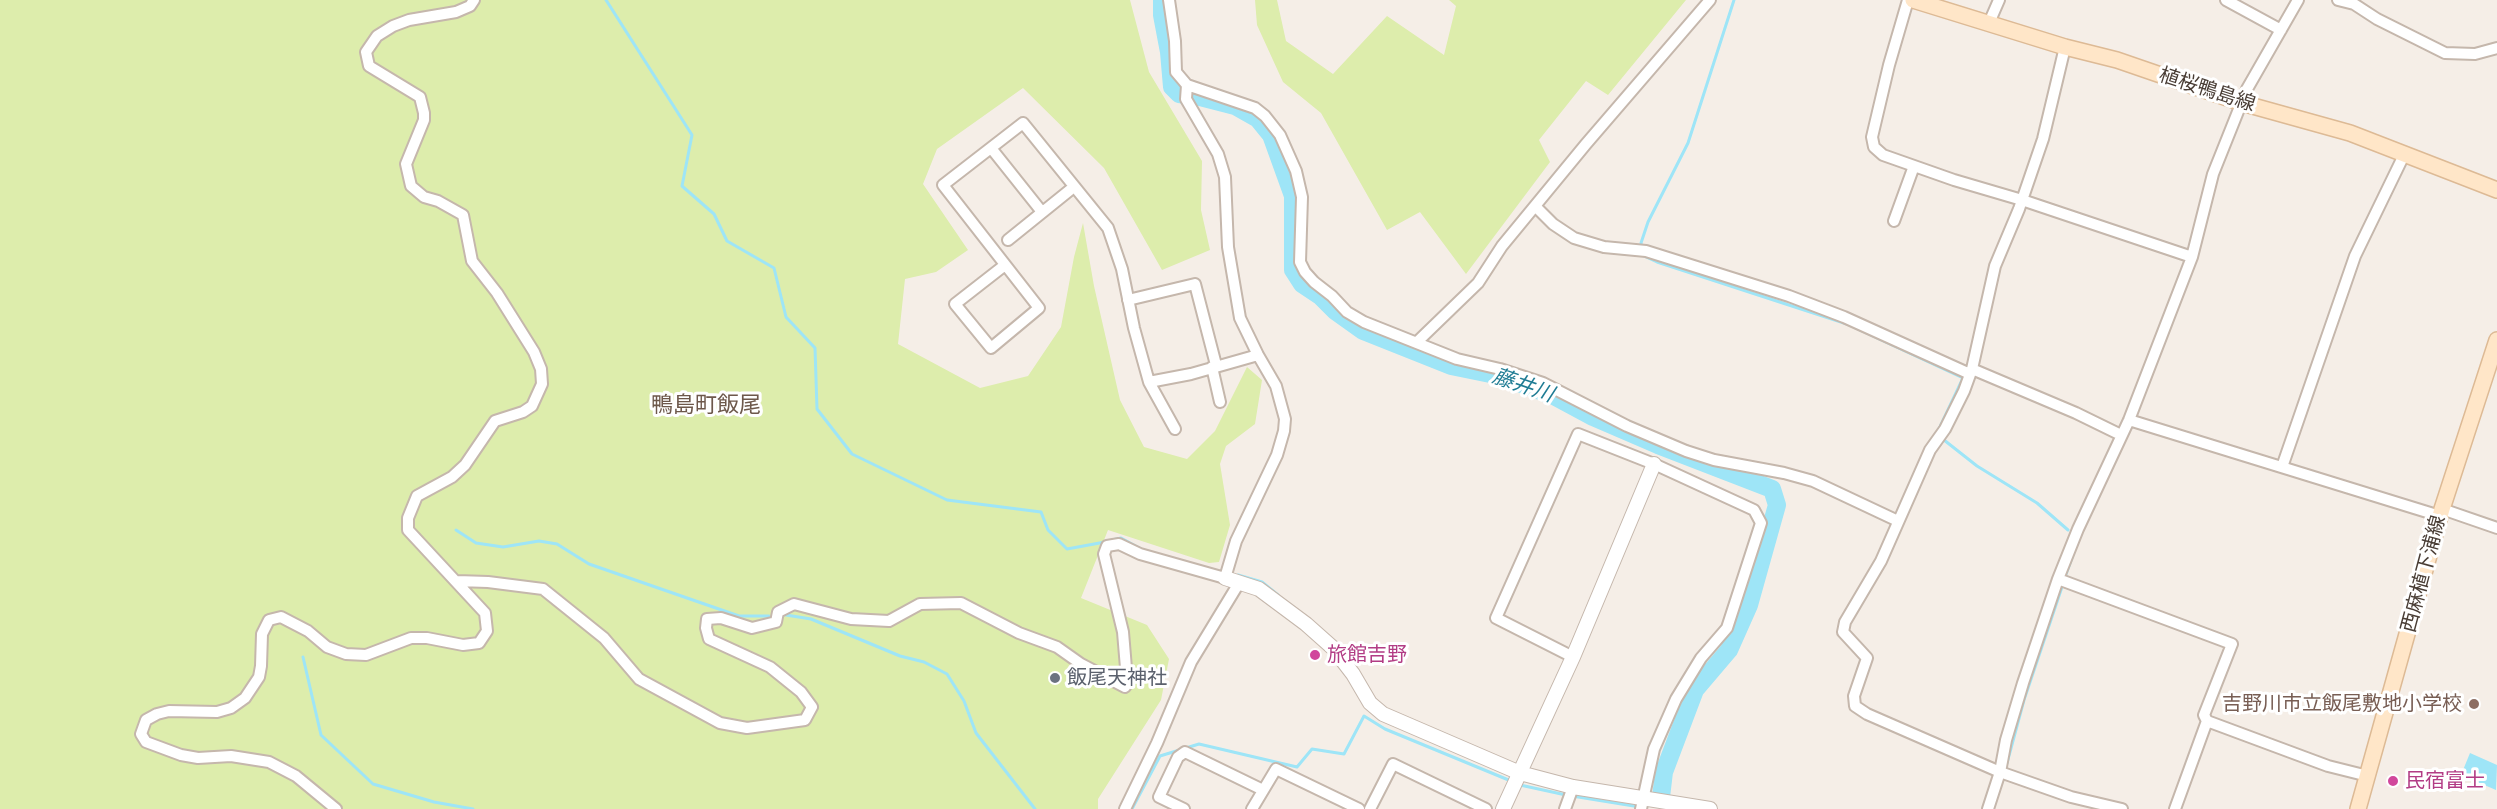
<!DOCTYPE html>
<meta charset="utf-8">
<style>
body{margin:0}
canvas{display:block;background:#f5eee7}
</style>
<canvas width="2497" height="809"></canvas>
<script>
const ctx = document.querySelector('canvas').getContext('2d');
ctx.lineJoin = 'round';
function paint(path, color) { ctx.fillStyle = color; ctx.fill(path, 'evenodd'); }
const poly = rows => new Path2D(rows.map(r => 'M' + r).join(''));
function strokePath(path, color, width, dash) { ctx.strokeStyle = color; ctx.lineWidth = width; ctx.lineCap = dash ? 'butt' : 'round'; ctx.setLineDash(dash || []); ctx.stroke(path); }
function write(font, color, halo, rows, align = 'center') {
  ctx.font = font + ' Karla,"Noto Sans JP",sans-serif'; ctx.lineWidth = 6; ctx.setLineDash([]); ctx.textBaseline = 'middle'; ctx.strokeStyle = halo; ctx.fillStyle = color; for (const [text, x, y, turn = 0] of rows) {
    ctx.save(); ctx.translate(x, y); ctx.rotate((+turn || 0) * Math.PI / 180); ctx.textAlign = isNaN(turn) ? turn : align; if (halo) ctx.strokeText(text, 0, 0); ctx.fillText(text, 0, 0); ctx.restore();
  }
}
const green = poly([
 [0,0,1130,0,1149,72,1202,161,1201,210,1210,250,1162,270,1104,168,1023,88,937,149,923,184,968,250,936,272,905,279,898,344,980,388,1028,376,1061,327,1074,257,1083,223,1094,286,1120,400,1144,447,1187,459,1215,431,1247,367,1262,380,1255,424,1226,446,1220,464,1230,525,1219,562,1209,563,1108,530,1081,598,1147,625,1169,659,1161,700,1098,799,1098,809,0,809],
 [1255,0,1277,0,1286,41,1333,74,1387,16,1444,55,1456,6,1449,0,1686,0,1608,95,1586,81,1539,140,1550,162,1466,274,1420,212,1387,230,1321,113,1283,82,1257,25]
]);
const water = poly([
 [2470,753,2497,765,2496,790,2461,775]
]);
const stream = poly([
 [606,0,692,135,682,186,714,214,727,241,774,268,786,317,815,348,817,409,852,454,947,500,1041,512,1048,530,1067,549,1105,542],
 [1642,247,1641,243,1648,222,1688,143,1734,0],
 [1644,253,1644,256,1657,262,1847,324,1963,378,1939,429],
 [1944,440,1977,466,2037,503,2068,530],
 [456,530,476,543,503,547,539,541,557,544,589,564,739,616,769,616],
 [1112,540,1121,538,1141,549],
 [1238,575,1262,582,1278,595],
 [2065,577,2073,555],
 [786,615,811,619,900,656,924,662,947,674,964,701,976,733,1035,809],
 [303,657,321,735,373,784,434,802,473,809],
 [2007,763,2024,700,2063,584],
 [1520,785,1566,795],
 [1572,796,1640,807],
 [1132,809,1160,756,1199,744,1297,767,1312,749,1344,754,1364,716,1385,729,1511,781]
]);
const river = poly([
 [1162,0,1162,15,1169,52,1172,87,1179,94,1200,97,1235,106,1258,119,1271,135,1293,196,1293,270,1302,284,1320,296,1335,311,1363,331,1451,366,1500,376,1554,396,1593,417,1658,445,1772,489,1777,505,1749,605,1729,650,1695,690,1664,772,1661,797]
]);
const minor = poly([
 [1169,0,1175,41,1176,72,1187,85,1255,108,1265,116,1280,135,1296,171,1302,197,1300,262,1305,272,1314,282,1332,296,1347,312,1364,322,1457,359,1500,369,1543,383,1627,426,1686,451,1714,460,1784,473,1813,481,1898,521],
 [1908,0,1889,65,1872,137,1874,147,1883,155,1954,180,2022,200,2192,257],
 [2226,0,2281,30],
 [2338,0,2354,4,2377,19,2445,53,2475,54,2497,48],
 [1989,23,1999,0],
 [2065,47,2043,139,2019,209,1995,266,1972,369,1964,391,1945,429,1930,450,1881,561,1845,622,1843,632,1867,658,1854,696,1855,706,1867,714,2000,772,2071,797,2122,809],
 [991,148,1042,212],
 [1535,206,1553,224,1574,238,1604,247,1646,251,1789,296,1844,317,1970,374],
 [1894,221,1914,166],
 [1008,240,1070,190],
 [1005,265,955,304,991,348,1039,308,943,185,1023,123,1108,228,1122,269,1134,328,1149,382,1175,429],
 [1128,300,1195,284,1216,365],
 [1417,342,1478,283,1502,246,1586,144,1710,0],
 [1212,367,1220,402],
 [1972,369,2076,413,2121,435],
 [1149,382,1191,374,1258,355],
 [2129,420,2440,516],
 [2282,467,2355,256,2404,155],
 [2442,509,2497,528],
 [2058,579,2232,644,2204,715,2207,721,2175,809],
 [457,581,488,582,543,589,604,638,639,679,720,723,747,728,805,720,812,707,801,692,770,667,709,639,706,628,707,619,721,618,752,628,776,622,778,612,794,604,851,619,889,621,920,604,961,603,1019,633,1057,647,1081,664,1125,687,1127,680,1123,632,1104,554,1107,546,1119,544,1140,554,1225,578,1236,541,1277,455,1284,431,1285,419,1276,386,1258,355,1240,318,1228,247,1225,177,1218,154,1186,99,1187,85],
 [1573,657,1496,618,1578,434,1654,464,1754,510,1761,523,1727,628,1701,658,1676,699,1654,749,1641,809],
 [2207,721,2328,766,2368,776],
 [336,809,296,776,269,762,231,756,198,758,181,755,146,742,141,734,146,720,157,714,169,711,217,712,231,708,245,698,259,677,261,666,262,634,269,620,281,617,308,631,327,647,346,654,366,655,411,638,427,638,463,645,479,643,487,631,485,613,408,530,408,518,417,496,452,477,465,465,495,421,523,412,532,406,542,384,541,369,534,352,497,293,472,261,463,215,438,201,424,197,411,186,406,164,424,120,424,113,420,97,369,66,366,52,377,36,393,26,409,20,456,12,470,6,474,0],
 [1125,809,1157,743,1191,662,1239,583],
 [1184,809,1159,797,1178,757,1185,752,1263,790],
 [1252,809,1276,769,1359,809],
 [1370,809,1393,764,1486,809],
 [1565,809,1573,787],
 [1988,809,2000,772,2006,740,2023,683,2058,579,2078,529,2129,420,2192,257,2213,174,2247,89,2298,0]
]);
const tertiary = poly([
 [1225,578,1259,589,1306,624,1333,648,1353,674,1370,703,1383,714,1520,773,1573,787,1710,809],
 [1503,809,1573,657,1654,464]
]);
const secondary = poly([
 [1913,0,2065,47,2117,60,2242,103,2350,133,2497,190],
 [2358,809,2442,509,2497,340]
]);
const markers = [
 [1315,655,6,"#d1479c"],
 [1055,678,6,"#6b7280"],
 [2474,704,6,"#8d6e63"],
 [2393,781,6,"#d1479c"]
];
const streetNames = [
 ["植桜鴨島線",2207,90,18],
 ["西麻植下浦線",2424,574,-75]
];
const hotelNames = [
 ["旅館吉野",1327,655],
 ["民宿富士",2405,781]
];
const worshipNames = [
 ["飯尾天神社",1067,678]
];
const educationNames = [
 ["吉野川市立飯尾敷地小学校",2462,704]
];
const waterNames = [
 ["藤井川",1523,386,19]
];
const quarterNames = [
 ["鴨島町飯尾",706,406]
];
paint(green, '#ddedac');
paint(water, '#9ee5f7');
strokePath(stream, '#9ee5f7', 3);
strokePath(river, '#9ee5f7', 18);
strokePath(minor, '#c5b7ac', 14);
strokePath(tertiary, '#c5b7ac', 16);
strokePath(secondary, '#ddba95', 18);
strokePath(minor, '#fff', 10);
strokePath(tertiary, '#fff', 14);
strokePath(secondary, '#ffe6c8', 15);
for (const [x, y, r, color] of markers) { const dot = new Path2D(); dot.arc(x, y, r, 0, 2 * Math.PI); ctx.fillStyle = color; ctx.fill(dot); strokePath(dot, '#fff', 2); }
write('20px', '#493d35', '#fff', streetNames);
write('20px', '#b23c85', '#fff', hotelNames, 'left');
write('20px', '#5b616d', '#fff', worshipNames, 'left');
write('20px', '#785e54', '#fff', educationNames, 'right');
write('italic 21px', '#1f7c94', '#fff', waterNames);
write('22px', '#6d584b', '#fff', quarterNames);
</script>
